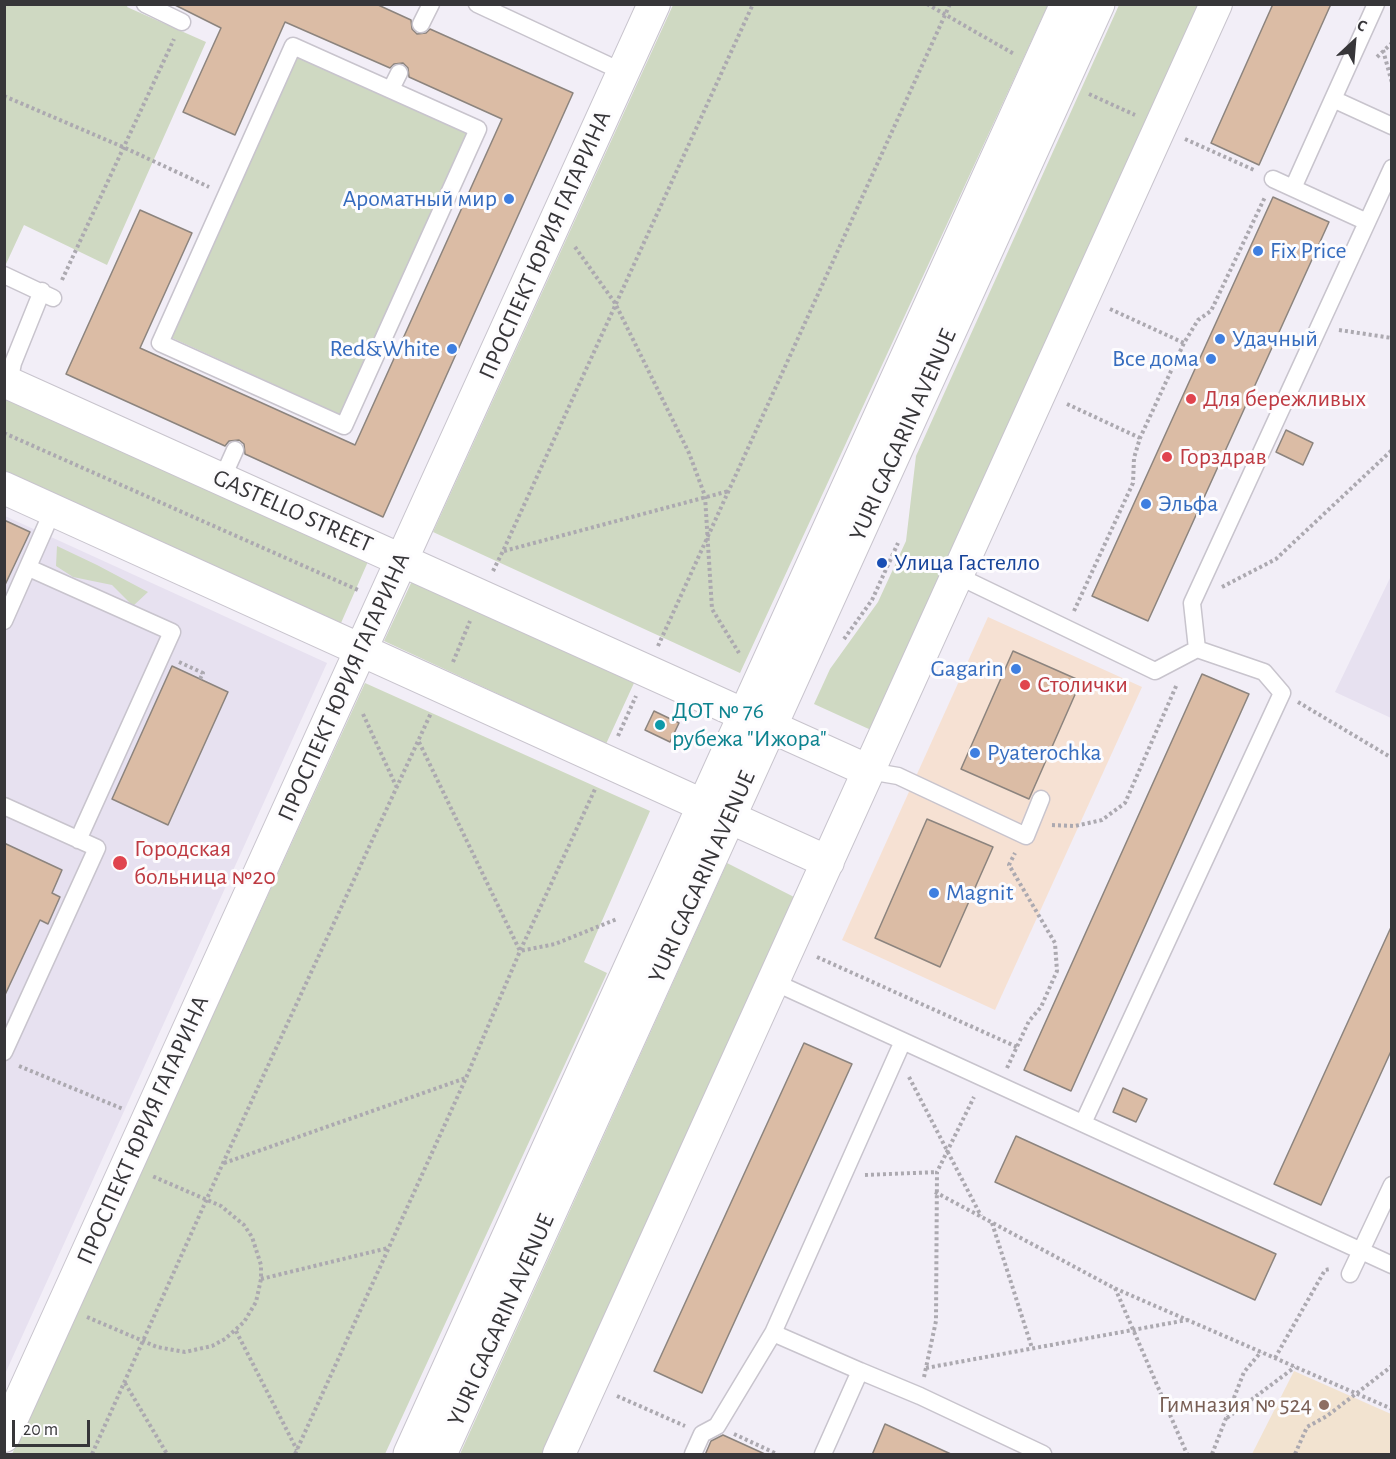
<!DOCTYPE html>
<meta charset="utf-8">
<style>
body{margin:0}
#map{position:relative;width:1396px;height:1459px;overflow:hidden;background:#f2eef7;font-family:"Alegreya Sans",sans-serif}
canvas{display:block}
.frame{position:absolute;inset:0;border:6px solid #373639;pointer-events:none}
.north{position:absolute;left:1324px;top:12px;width:60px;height:60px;-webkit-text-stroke:4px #fdfcfe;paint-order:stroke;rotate:26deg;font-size:16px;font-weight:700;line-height:24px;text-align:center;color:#373639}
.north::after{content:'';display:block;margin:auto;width:21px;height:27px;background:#373639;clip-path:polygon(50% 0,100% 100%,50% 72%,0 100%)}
.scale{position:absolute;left:12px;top:1420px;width:78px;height:27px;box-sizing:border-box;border:3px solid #373639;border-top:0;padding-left:8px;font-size:18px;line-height:21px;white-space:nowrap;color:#373639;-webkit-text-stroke:4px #fdfcfe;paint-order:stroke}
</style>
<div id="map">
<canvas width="1396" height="1459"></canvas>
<div class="frame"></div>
<div class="north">С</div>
<div class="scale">20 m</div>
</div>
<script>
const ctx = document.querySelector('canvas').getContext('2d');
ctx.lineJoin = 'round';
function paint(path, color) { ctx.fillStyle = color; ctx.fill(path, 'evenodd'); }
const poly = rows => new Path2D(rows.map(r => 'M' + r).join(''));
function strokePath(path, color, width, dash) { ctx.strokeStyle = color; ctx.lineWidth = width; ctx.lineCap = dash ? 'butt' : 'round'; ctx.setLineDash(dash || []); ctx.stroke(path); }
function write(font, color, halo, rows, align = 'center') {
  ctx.font = font + ' "Alegreya Sans",sans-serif'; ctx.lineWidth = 6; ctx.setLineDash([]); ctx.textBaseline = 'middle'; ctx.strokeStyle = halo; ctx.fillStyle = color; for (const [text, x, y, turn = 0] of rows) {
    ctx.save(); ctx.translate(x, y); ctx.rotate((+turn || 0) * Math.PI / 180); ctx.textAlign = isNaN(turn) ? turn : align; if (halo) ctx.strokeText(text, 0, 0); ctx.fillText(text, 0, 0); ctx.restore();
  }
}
const commercial = poly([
 [988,617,1142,687,995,1010,842,940]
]);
const built = poly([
 [5,516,327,663,5,1374],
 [1391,576,1392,718,1391,718,1335,692]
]);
const education = poly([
 [1294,1371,1391,1414,1391,1454,1252,1454]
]);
const green = poly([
 [5,4,128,5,127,7,206,42,107,265,24,225,6,264,5,263],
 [673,5,1048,5,740,673,433,532],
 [1119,5,1199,5,871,730,814,704,830,669,878,602,906,541,916,456],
 [296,55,469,132,341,415,170,337],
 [5,394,370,557,341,623,5,471],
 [57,546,97,565,148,592,133,606,112,585,73,577,56,566],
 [412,581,634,683,606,744,384,641],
 [365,683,650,811,584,962,607,973,385,1454,12,1454],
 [727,863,796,898,542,1454,460,1454]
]);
const building = poly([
 [173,4,376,4,411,20,412,29,417,34,426,33,430,29,573,93,383,517,245,454,244,444,239,440,229,441,225,446,66,374,140,210,192,233,140,348,355,445,502,119,409,77,408,68,403,63,394,64,390,68,285,22,235,135,183,112,221,28,173,4],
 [1273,4,1331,4,1259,165,1211,143,1273,4],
 [1273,197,1329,222,1148,621,1092,596,1273,197],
 [1286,430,1313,443,1303,465,1276,452,1286,430],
 [4,520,30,532,4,587,4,520],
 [1013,651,1081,681,1029,799,961,769,1013,651],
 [172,666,228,692,168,825,112,799,172,666],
 [1202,674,1249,694,1071,1091,1024,1070,1202,674],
 [654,711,679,723,670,742,645,730,654,711],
 [927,819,993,847,940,967,875,938,927,819],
 [4,843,62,870,52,893,60,897,48,924,40,920,4,997,4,843],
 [1392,925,1392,1049,1321,1205,1274,1184,1392,925],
 [804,1043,852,1064,702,1393,654,1371,804,1043],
 [1123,1088,1147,1099,1136,1122,1113,1112,1123,1088],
 [1016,1136,1276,1254,1255,1300,995,1182,1016,1136],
 [885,1424,953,1455,872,1455,885,1424],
 [723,1435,767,1455,705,1455,711,1441,723,1435]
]);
const path = poly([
 [927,4,1014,54],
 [1383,50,1392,83],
 [1377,57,1392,43],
 [1089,94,1135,115],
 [4,96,123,147,209,187],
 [1185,139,1254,170],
 [575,247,615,303,689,453,705,496,712,609,739,653],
 [62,280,174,39],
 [1110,309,1184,343],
 [1339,330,1392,338],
 [1067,404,1140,438],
 [4,433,358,590],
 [504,551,729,491],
 [493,571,503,551,753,4],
 [1222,587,1276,559,1392,450],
 [1074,611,1133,483,1134,458,1140,438,1184,343,1198,320,1211,311,1265,197],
 [844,639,872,600,898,543],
 [658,646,950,4],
 [179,662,203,673,200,679],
 [453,662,470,621],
 [1298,702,1392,758],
 [363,714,396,786],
 [618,736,636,696],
 [419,742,520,951,555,944,617,919],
 [1052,825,1075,826,1102,820,1125,803,1177,684],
 [817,957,1017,1047],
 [19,1066,123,1109],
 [1007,1068,1029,1021,1041,1007,1057,971,1055,943,1009,865,1015,853],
 [909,1077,981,1216],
 [224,1163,466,1078],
 [865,1175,937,1172],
 [935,1192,1114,1288,1392,1409],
 [992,1223,1032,1348],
 [261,1279,388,1248],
 [1115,1288,1187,1454],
 [87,1317,157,1347,185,1352,212,1346,225,1339,244,1322,256,1302,261,1279,261,1265,252,1237,244,1225,221,1206,152,1176],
 [236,1331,297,1450],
 [1275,1358,1325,1270,1330,1269],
 [926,1368,1187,1320],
 [924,1377,936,1321,937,1172,974,1097],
 [125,1383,167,1454],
 [617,1396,685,1426],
 [1227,1418,1295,1367],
 [734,1434,777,1454],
 [92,1454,223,1163,431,713],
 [295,1454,466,1078,520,951,596,787],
 [1212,1454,1244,1372,1261,1352],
 [1295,1454,1307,1427,1327,1416,1392,1366]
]);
const lane = poly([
 [145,4,182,22],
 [477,4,623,72],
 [1376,4,1333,99,1392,126],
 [421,24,431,4],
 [293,46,478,129,344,426,160,343,293,46],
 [391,89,399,73],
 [1273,179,1367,222],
 [1293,188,1333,99],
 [4,275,53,298],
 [9,383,13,363,42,291],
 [222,479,235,450],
 [29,568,172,632,78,840],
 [958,576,1155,671,1197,649,1264,672,1282,693,1083,1123],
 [4,621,53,510],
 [1197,649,1192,603,1392,168],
 [869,771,898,776,1026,836,1041,799],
 [4,806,97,848,4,1052],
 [774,982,1392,1265],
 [1350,1274,1392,1185],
 [860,1371,773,1333,903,1041],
 [693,1454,702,1434,717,1426,773,1333],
 [823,1454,860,1371,920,1396,1043,1454]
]);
const street = poly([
 [4,381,869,771],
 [4,488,828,862],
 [4,1436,654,4],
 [559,1454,1216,4]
]);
const secondary = poly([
 [410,1454,1067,4],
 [440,1454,1098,4]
]);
const markers = [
 [509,199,6,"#3f7fe0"],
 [1258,251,6,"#3f7fe0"],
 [1220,339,6,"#3f7fe0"],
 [452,349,6,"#3f7fe0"],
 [1211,359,6,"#3f7fe0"],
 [1191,399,6,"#e0444e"],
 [1167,457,6,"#e0444e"],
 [1146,504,6,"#3f7fe0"],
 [882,563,6,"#1a4fb4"],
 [1016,669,6,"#3f7fe0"],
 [1025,685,6,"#e0444e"],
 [660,725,6,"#0f9aa8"],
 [975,753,6,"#3f7fe0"],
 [120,863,8,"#e0444e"],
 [934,893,6,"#3f7fe0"],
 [1324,1405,6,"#8d6e63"]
];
const shopNames = [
 ["Ароматный мир",497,199,"right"],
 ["Fix Price",1270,251],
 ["Удачный",1232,339],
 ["Red&White",440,349,"right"],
 ["Все дома",1199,359,"right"],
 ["Эльфа",1158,504],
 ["Gagarin",1004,669,"right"],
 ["Pyaterochka",987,753],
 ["Magnit",946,893]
];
const streetNames = [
 ["ПРОСПЕКТ ЮРИЯ ГАГАРИНА",545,245,-66],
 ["YURI GAGARIN AVENUE",903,435,-66],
 ["GASTELLO STREET",293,511,24],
 ["ПРОСПЕКТ ЮРИЯ ГАГАРИНА",344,687,-66],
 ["YURI GAGARIN AVENUE",702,877,-66],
 ["ПРОСПЕКТ ЮРИЯ ГАГАРИНА",143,1130,-66],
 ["YURI GAGARIN AVENUE",501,1320,-66]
];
const healthNames = [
 ["Для бережливых",1203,399],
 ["Горздрав",1179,457],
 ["Столички",1037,685],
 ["Городская",134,849],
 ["больница №20",134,877]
];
const transitNames = [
 ["Улица Гастелло",894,563]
];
const cultureNames = [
 ["ДОТ № 76",672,711],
 ["рубежа \"Ижора\"",672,739]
];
const educationNames = [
 ["Гимназия № 524",1312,1405]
];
paint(commercial, '#f6e1d3');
paint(built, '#e7e1f0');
paint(education, '#f2e3d0');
paint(green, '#cfd9c2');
paint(building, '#dbbca5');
strokePath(building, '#8c847e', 1.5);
strokePath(lane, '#c8c4cd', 19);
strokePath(street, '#c8c4cd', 34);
strokePath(secondary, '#c8c4cd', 35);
strokePath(path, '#aca9b0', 4, [3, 3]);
strokePath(lane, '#fff', 16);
strokePath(street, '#fff', 32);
strokePath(secondary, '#fff', 33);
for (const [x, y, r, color] of markers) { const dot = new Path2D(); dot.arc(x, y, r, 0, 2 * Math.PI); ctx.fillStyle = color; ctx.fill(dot); strokePath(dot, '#fdfcfe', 2); }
write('24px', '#366cbe', '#fdfcfe', shopNames, 'left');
write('24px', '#373639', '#fdfcfe', streetNames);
write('24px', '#be3a42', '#fdfcfe', healthNames, 'left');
write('24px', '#164399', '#fdfcfe', transitNames, 'left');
write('24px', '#0d838f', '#fdfcfe', cultureNames, 'left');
write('24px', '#785e54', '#fdfcfe', educationNames, 'right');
</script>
